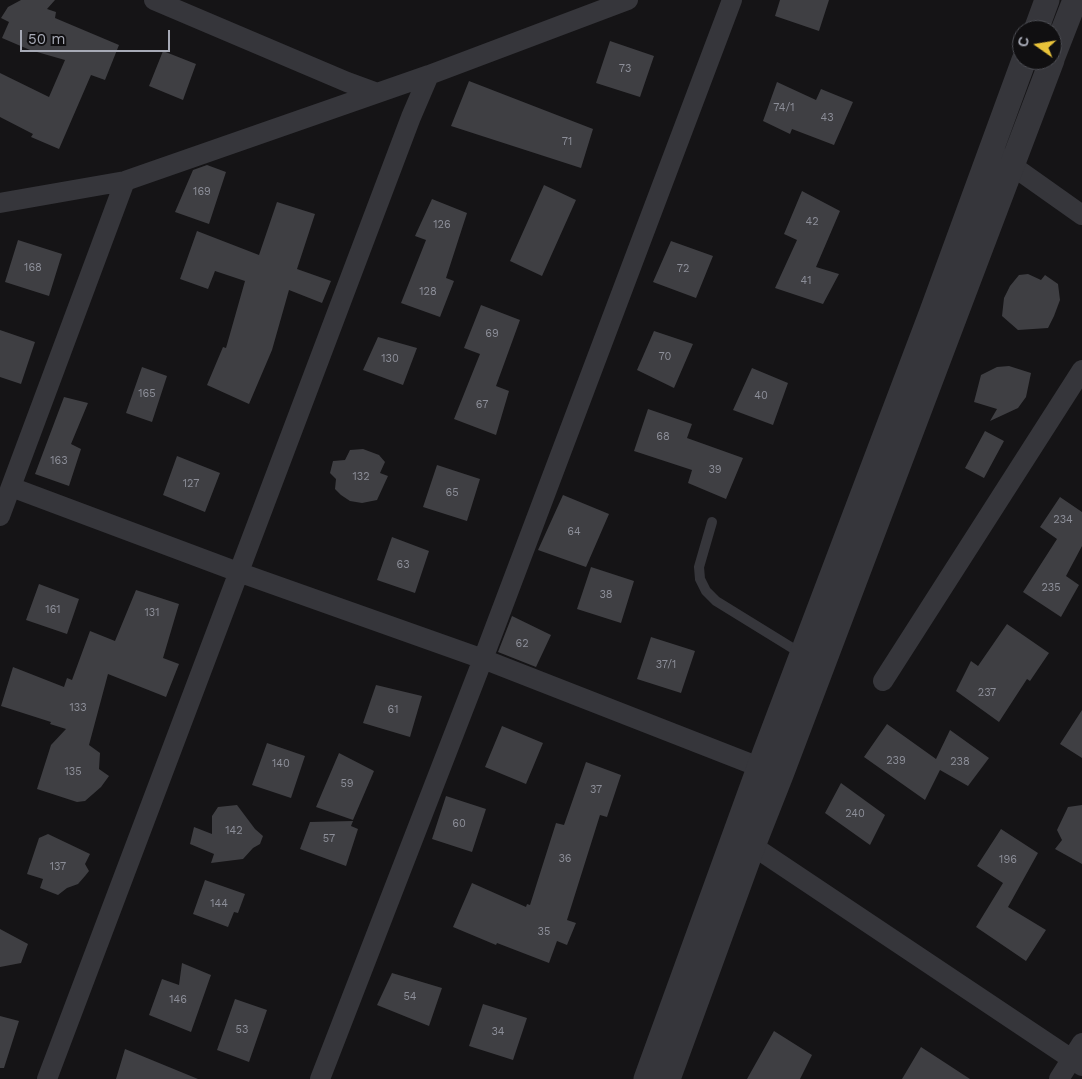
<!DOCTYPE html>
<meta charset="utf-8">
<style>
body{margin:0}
#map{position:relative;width:1082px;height:1079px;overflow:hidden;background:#151416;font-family:"Work Sans",sans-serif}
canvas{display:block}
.north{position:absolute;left:1012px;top:20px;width:50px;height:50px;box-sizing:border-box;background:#100f11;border:1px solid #4c4d53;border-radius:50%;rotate:283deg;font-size:14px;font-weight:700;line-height:20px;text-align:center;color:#a7aab6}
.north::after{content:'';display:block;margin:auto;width:18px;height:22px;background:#e9c33a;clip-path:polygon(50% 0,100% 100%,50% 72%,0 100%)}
.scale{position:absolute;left:20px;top:30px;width:150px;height:22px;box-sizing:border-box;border:2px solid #a7aab6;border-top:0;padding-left:6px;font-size:15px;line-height:18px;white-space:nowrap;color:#a7aab6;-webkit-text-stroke:4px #100f11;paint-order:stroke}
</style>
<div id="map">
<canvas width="1082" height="1079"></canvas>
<div class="north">С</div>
<div class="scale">50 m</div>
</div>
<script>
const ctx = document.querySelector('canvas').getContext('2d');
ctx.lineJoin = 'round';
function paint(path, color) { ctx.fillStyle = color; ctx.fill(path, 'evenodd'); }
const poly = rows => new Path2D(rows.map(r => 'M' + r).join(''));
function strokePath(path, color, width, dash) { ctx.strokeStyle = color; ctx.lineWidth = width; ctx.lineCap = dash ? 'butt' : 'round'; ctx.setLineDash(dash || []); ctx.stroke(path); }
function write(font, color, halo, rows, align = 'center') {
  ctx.font = font + ' "Work Sans",sans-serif'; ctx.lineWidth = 4; ctx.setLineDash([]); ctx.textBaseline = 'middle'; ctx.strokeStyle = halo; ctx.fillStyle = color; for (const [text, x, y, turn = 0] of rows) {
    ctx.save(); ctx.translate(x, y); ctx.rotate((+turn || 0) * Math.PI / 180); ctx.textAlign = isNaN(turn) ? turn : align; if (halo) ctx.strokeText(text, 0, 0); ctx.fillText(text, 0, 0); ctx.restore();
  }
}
const building = poly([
 [21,0,55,0,47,9,56,12,55,18,119,45,105,80,91,75,59,149,31,137,33,134,0,117,0,73,49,97,65,60,30,50,2,38,9,22,1,18,8,7],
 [780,0,829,0,819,31,775,16],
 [610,41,654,56,640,97,596,83],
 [163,51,196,64,183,100,149,86],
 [469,81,593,129,581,168,451,126],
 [777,82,816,100,821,89,853,102,834,145,792,129,790,134,763,121],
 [207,165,226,172,209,224,175,212,193,170],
 [544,185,576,200,542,276,510,261],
 [802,191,840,211,816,267,839,274,823,304,775,288,797,240,784,234],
 [432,199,467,213,446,278,454,281,440,317,401,303,426,240,415,236],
 [277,202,315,214,297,269,331,281,322,303,289,290,272,350,249,404,207,385,223,347,226,348,245,281,215,271,208,289,180,279,197,231,259,255],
 [18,240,62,254,49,296,5,282],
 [671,241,713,256,696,298,653,282],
 [1028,274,1041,280,1045,275,1058,284,1060,300,1054,316,1048,328,1018,330,1002,316,1004,298,1010,286,1019,275],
 [481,305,520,320,496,386,509,391,496,435,454,419,480,354,464,348],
 [0,330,35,342,21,384,0,377],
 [654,331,693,344,674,388,637,370],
 [378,337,417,348,403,385,363,370],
 [1009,366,1031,373,1026,397,1018,408,990,421,997,409,974,402,981,375,997,367],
 [142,367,167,376,152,422,126,413],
 [752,368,788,383,773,425,733,410],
 [64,397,88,403,71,444,81,449,69,486,35,474],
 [648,409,692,424,687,438,743,458,726,499,688,483,692,470,634,451],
 [985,431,1004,441,984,478,965,468],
 [363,449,379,455,385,462,380,473,388,476,377,500,362,503,350,501,341,495,335,489,336,479,330,473,333,461,345,460,350,450],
 [177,456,220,473,205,512,163,495],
 [437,465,480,479,467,521,423,507],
 [563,495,609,514,586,567,538,550],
 [1060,497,1082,512,1082,546,1066,576,1079,585,1061,617,1023,592,1057,539,1040,527],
 [392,537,429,551,415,593,377,580],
 [591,567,634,581,621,623,577,609],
 [39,584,79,599,67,634,26,620],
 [136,590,179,604,163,658,179,664,166,697,108,674,89,745,100,753,99,769,109,776,101,787,85,801,77,802,37,789,51,745,66,729,50,724,51,722,1,706,13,667,64,687,67,678,72,680,90,631,115,641],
 [512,616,551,635,536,667,498,652],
 [1007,624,1049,653,1030,681,1027,679,999,722,956,691,971,661,978,666],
 [651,637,695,651,681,693,637,679],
 [376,685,422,696,410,737,363,723],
 [1082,710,1082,758,1060,744],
 [887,724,936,759,950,730,989,758,968,786,940,770,925,800,864,757],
 [502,726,543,743,526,784,485,767],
 [267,743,305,756,291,798,252,785],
 [339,753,374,771,353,820,316,807],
 [586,762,621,775,607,817,600,815,567,920,576,923,567,945,557,941,549,963,497,943,496,945,453,927,472,883,526,907,527,904,530,905,556,823,564,825],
 [841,783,885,815,870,845,825,813],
 [446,796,486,809,472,852,432,839],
 [237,805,255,829,263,836,260,844,253,848,243,859,211,863,214,854,190,844,194,827,212,834,212,816,218,807],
 [1082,805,1082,864,1055,849,1062,840,1057,830,1068,807],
 [353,821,351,826,358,829,346,866,300,849,310,822],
 [1001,829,1038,853,1008,907,1046,930,1026,961,976,927,1003,883,977,866],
 [48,834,90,854,85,864,89,871,85,876,78,884,67,888,58,895,40,888,43,879,27,874,39,838],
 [205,880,245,894,238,913,234,912,228,927,193,914],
 [0,929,28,944,21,963,0,967],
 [182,963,211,975,191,1032,149,1015,162,979,179,985],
 [392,973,442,988,429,1026,377,1005],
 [235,999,267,1010,249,1062,217,1050],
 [483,1004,527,1018,513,1060,469,1046],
 [0,1016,19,1021,4,1068,0,1068],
 [774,1031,812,1055,800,1079,747,1079],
 [921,1047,970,1079,902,1079],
 [125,1049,198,1079,116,1079]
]);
const service = poly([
 [712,522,699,567,700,579,706,591,716,601,802,654]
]);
const minor = poly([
 [154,0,347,82,377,93],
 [1000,157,1082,215],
 [0,203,125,181,429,75,628,0],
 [11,487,238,572,483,659,772,772],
 [0,516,125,181],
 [883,681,1082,370],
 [741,838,1082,1066],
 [47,1079,411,117,429,75],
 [320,1079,483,659,732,0],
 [1059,1079,1082,1043]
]);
const tertiary = poly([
 [1036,30,1047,0],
 [1052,59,1075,0],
 [646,1079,759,768,931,314,1024,60],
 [668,1079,753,846,781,775,1052,60]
]);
const numberNames = [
 ["73",625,69],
 ["74/1",784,108],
 ["43",827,118],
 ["71",567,142],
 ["169",202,192],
 ["42",812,222],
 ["126",442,225],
 ["168",33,268],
 ["72",683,269],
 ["41",806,281],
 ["128",428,292],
 ["69",492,334],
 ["70",665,357],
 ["130",390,359],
 ["165",147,394],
 ["40",761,396],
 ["67",482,405],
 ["68",663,437],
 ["163",59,461],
 ["39",715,470],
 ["132",361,477],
 ["127",191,484],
 ["65",452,493],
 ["234",1063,520],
 ["64",574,532],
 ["63",403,565],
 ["235",1051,588],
 ["38",606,595],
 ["161",53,610],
 ["131",152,613],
 ["62",522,644],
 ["37/1",666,665],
 ["237",987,693],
 ["133",78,708],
 ["61",393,710],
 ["239",896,761],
 ["238",960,762],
 ["140",281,764],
 ["135",73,772],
 ["59",347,784],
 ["37",596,790],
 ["240",855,814],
 ["60",459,824],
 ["142",234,831],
 ["57",329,839],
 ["36",565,859],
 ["196",1008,860],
 ["137",58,867],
 ["144",219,904],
 ["35",544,932],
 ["54",410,997],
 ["146",178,1000],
 ["53",242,1030],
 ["34",498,1032]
];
paint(building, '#3f3f43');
strokePath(service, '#36363b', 10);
strokePath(minor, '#36363b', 20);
strokePath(tertiary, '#36363b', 25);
write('11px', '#8d8f99', null, numberNames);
</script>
